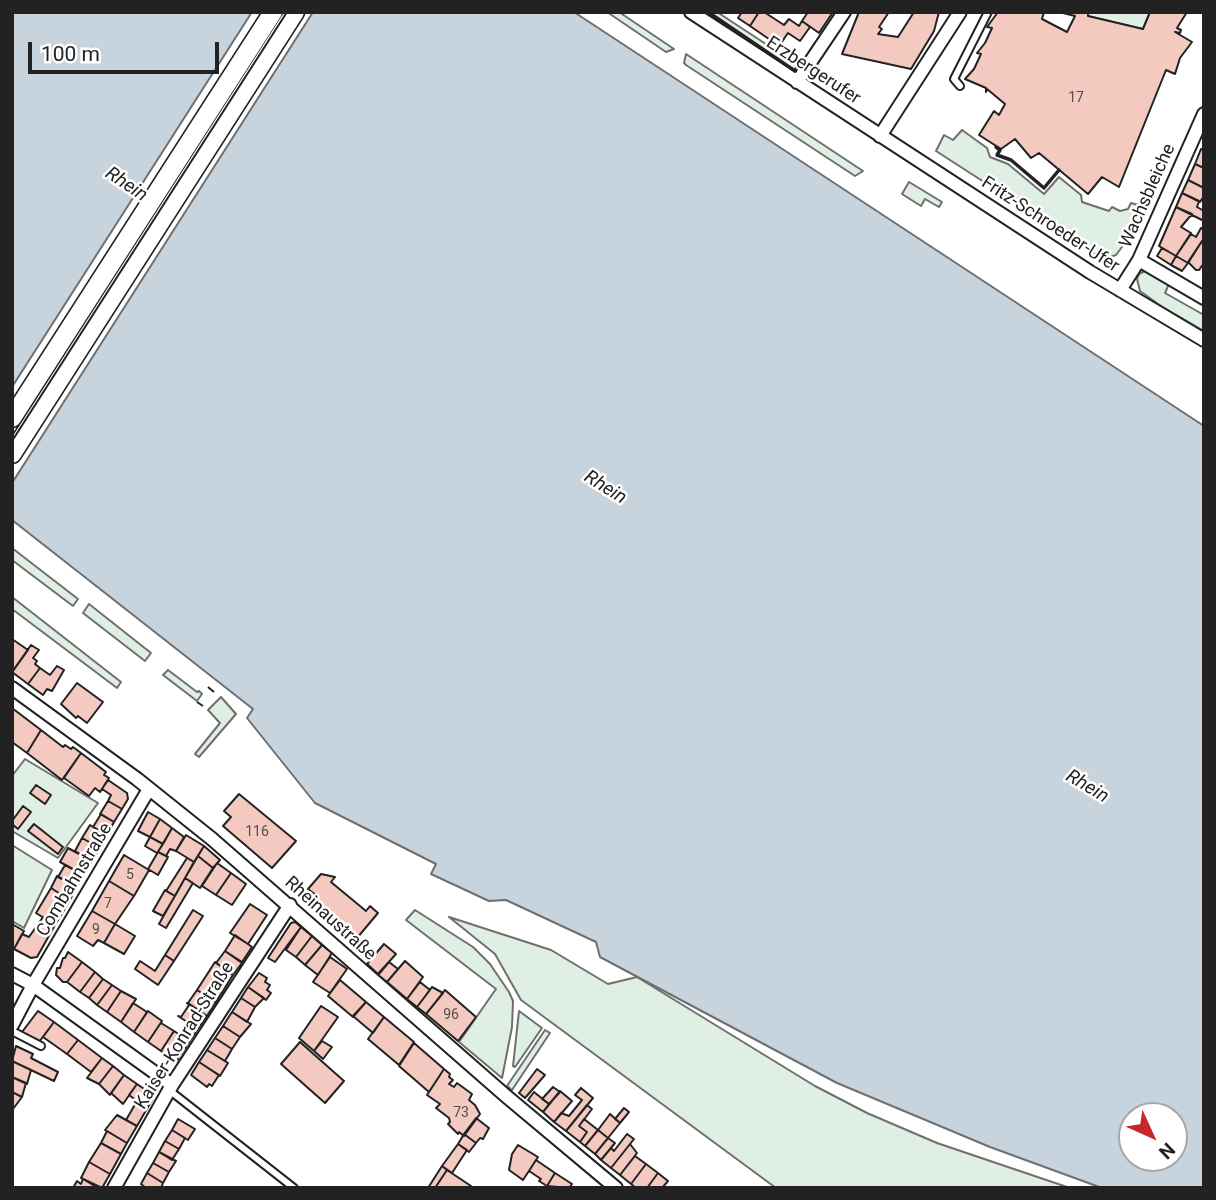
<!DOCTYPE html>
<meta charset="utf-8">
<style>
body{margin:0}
#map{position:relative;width:1216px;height:1200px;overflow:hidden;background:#fff;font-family:Roboto,sans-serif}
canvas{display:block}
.frame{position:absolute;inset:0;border:14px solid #222;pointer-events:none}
.north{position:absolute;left:1118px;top:1102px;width:70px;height:70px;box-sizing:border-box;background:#fff;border:2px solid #a7a7a7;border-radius:50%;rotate:135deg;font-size:19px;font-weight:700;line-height:28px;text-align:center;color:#222}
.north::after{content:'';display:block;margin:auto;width:24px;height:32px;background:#c62828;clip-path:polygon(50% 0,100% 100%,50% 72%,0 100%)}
.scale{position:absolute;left:28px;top:42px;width:191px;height:32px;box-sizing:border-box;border:4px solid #222;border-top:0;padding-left:9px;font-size:21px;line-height:24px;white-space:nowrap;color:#222;-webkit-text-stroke:5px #fff;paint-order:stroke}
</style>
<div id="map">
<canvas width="1216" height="1200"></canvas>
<div class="frame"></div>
<div class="north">N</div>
<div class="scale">100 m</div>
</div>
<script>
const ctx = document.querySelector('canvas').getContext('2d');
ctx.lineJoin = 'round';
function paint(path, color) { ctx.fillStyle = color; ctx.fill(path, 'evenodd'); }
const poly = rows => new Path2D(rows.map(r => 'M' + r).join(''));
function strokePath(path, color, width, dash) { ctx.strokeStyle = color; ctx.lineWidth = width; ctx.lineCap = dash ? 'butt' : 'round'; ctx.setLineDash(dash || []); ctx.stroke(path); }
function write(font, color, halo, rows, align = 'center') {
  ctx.font = font + ' Roboto,sans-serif'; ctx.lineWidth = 5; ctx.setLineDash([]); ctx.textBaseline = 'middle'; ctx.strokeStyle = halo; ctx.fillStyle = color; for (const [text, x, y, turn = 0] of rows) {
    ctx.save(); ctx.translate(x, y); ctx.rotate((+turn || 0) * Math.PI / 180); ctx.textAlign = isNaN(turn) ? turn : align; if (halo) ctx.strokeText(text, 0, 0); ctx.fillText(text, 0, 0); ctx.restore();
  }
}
const green = poly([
 [607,12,619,12,674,49,666,52,607,12],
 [708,12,717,12,798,65,795,71,708,12],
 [1088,12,1150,12,1143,29,1088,16,1088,12],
 [686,54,863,171,855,176,686,65,684,63,686,54],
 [962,130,987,148,990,157,1008,164,1044,194,1059,177,1081,195,1082,202,1109,211,1112,207,1120,211,1128,209,1131,203,1138,205,1143,195,1145,196,1145,216,1116,255,1107,258,1097,255,936,151,944,135,953,140,962,130],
 [909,182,942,202,939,207,925,199,921,206,902,194,909,182],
 [1145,271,1169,284,1165,293,1204,315,1204,331,1161,306,1140,291,1137,279,1139,274,1145,271],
 [12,548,78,599,73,606,12,560,12,548],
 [12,597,121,682,117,688,12,609,12,597],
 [89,604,151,653,145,661,83,613,89,604],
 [168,670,197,692,199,691,202,694,197,701,163,675,168,670],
 [221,697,236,714,199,757,195,754,220,723,208,710,221,697],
 [25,759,98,803,58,858,12,831,12,776,25,759],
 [12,845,52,870,24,928,12,921,12,845],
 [415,910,473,947,490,964,509,992,513,1001,512,1027,502,1078,459,1042,496,989,406,920,415,910],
 [449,917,551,950,608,984,637,977,815,1086,867,1113,937,1143,1070,1188,776,1188,521,1000,495,954,449,917],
 [519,1011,542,1028,515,1067,513,1066,519,1011],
 [545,1030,550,1033,512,1090,507,1086,545,1030]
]);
const water = poly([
 [12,12,574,12,1204,426,1204,1188,1102,1188,990,1147,837,1083,600,957,596,942,506,900,489,901,431,874,436,864,315,803,247,718,253,709,12,520,12,12],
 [1132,1116,1174,1116,1174,1158,1132,1158,1132,1116]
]);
const pier = poly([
 [252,12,313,12,12,483,12,387,252,12]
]);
const building = poly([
 [742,12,759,12,750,26,738,18,742,12],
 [759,12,764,12,784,25,789,19,799,26,802,21,810,27,800,41,788,33,779,46,750,26,759,12],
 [808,12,833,12,819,33,802,21,808,12],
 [859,12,889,12,879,27,882,29,878,34,898,37,914,12,939,12,934,31,911,69,842,54,859,12],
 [998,12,1044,12,1042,19,1067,32,1075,16,1059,12,1088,12,1088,16,1143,29,1150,12,1187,12,1177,28,1181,30,1180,33,1175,32,1192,42,1180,58,1175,74,1166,70,1119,187,1102,177,1088,194,1039,153,1031,158,1015,139,1001,149,979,135,994,111,999,115,1005,104,987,89,986,92,986,88,965,79,974,69,981,54,977,53,985,43,992,28,987,27,998,12],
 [1201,149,1204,150,1204,168,1195,164,1201,149],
 [1195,164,1204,168,1204,188,1188,180,1195,164],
 [1188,180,1204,188,1204,196,1200,202,1182,193,1188,180],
 [1182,193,1199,201,1197,207,1204,211,1204,221,1176,207,1182,193],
 [1176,207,1192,214,1181,227,1191,233,1176,256,1159,246,1176,207],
 [1201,228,1204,229,1204,238,1188,263,1176,256,1191,234,1196,237,1201,228],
 [1204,238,1204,263,1199,270,1196,270,1188,262,1204,238],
 [1162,248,1176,256,1171,265,1157,256,1162,248],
 [1176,256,1188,263,1182,271,1171,265,1176,256],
 [12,639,28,650,13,671,12,671,12,639],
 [31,645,39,650,33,658,37,661,35,664,40,668,28,684,12,672,31,645],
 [57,666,64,670,52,691,47,689,43,695,28,684,40,668,50,675,57,666],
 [77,683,103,702,87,723,78,716,76,718,61,704,77,683],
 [12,708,41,730,27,753,12,742,12,708],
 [41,730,63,747,65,745,71,749,73,747,81,753,62,780,27,753,41,730],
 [81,753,106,772,104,775,109,778,100,792,95,788,89,796,64,778,81,753],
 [108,780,127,793,128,799,122,809,108,801,111,795,102,789,108,780],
 [36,785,51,795,45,804,30,793,36,785],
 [239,794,296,841,272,868,223,826,231,817,224,811,239,794],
 [108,801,122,809,114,822,100,814,108,801],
 [23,806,31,812,18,829,12,824,12,821,23,806],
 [148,812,160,819,150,837,138,831,148,812],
 [101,814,114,822,107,835,93,827,101,814],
 [160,819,172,828,163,844,150,837,160,819],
 [34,824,63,847,58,854,28,831,34,824],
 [90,825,107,835,100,848,82,838,90,825],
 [172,828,184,837,176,851,170,849,166,856,158,852,172,828],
 [186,835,204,846,194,862,176,851,186,835],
 [150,837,163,844,157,853,145,846,150,837],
 [82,838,100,848,92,861,75,851,82,838],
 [204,846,220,860,213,868,198,856,204,846],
 [68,848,92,861,84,875,60,862,68,848],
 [158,852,168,857,158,875,148,869,158,852],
 [124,855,149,870,134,896,109,881,124,855],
 [198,856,213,868,200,888,185,878,198,856],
 [187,858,194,862,175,896,166,891,187,858],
 [217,863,231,873,216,895,202,886,217,863],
 [65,865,84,875,77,887,58,877,65,865],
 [231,873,246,884,232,905,216,895,231,873],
 [321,874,335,877,331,882,366,911,370,906,378,913,357,938,311,900,316,895,308,889,321,874],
 [57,876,77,887,70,900,51,888,57,876],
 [185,878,193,883,166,928,159,924,185,878],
 [109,881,134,896,115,924,92,911,109,881],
 [51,888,70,900,55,925,36,913,51,888],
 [165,890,175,896,163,916,153,911,165,890],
 [250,904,267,915,248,944,230,933,250,904],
 [193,910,203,916,174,961,165,955,193,910],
 [92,911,115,924,104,943,98,940,93,946,77,936,92,911],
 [43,917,55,925,37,957,31,958,14,949,22,934,29,937,43,917],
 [295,922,301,927,275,962,268,958,291,923,295,922],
 [12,924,24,931,14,949,12,949,12,924],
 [115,924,135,936,124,954,104,943,115,924],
 [301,927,312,936,296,957,286,950,301,927],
 [235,935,252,947,242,962,225,951,235,935],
 [312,936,322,945,305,965,296,957,312,936],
 [384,944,396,954,378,974,367,964,384,944],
 [322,945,332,953,318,975,305,965,322,945],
 [225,951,242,963,233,975,216,963,225,951],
 [68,952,82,962,67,982,63,982,56,975,57,968,60,968,63,958,65,958,68,952],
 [165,955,174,961,158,985,135,969,140,961,155,971,165,955],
 [330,957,347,969,330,993,313,982,330,957],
 [405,961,423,977,407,999,387,982,405,961],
 [82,962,95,972,80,992,67,982,82,962],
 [215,962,233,975,216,1002,197,990,215,962],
 [389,962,398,969,387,982,378,975,389,962],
 [95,972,103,979,89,998,80,992,95,972],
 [259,973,267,978,265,982,270,985,267,990,271,993,266,1000,248,987,259,973],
 [103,979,112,985,97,1005,89,998,103,979],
 [340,980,366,1002,353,1017,328,996,340,980],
 [420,982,430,990,417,1007,407,999,420,982],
 [112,985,121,991,107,1012,97,1005,112,985],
 [248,987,264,998,255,1007,241,998,248,987],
 [432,987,443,993,426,1014,417,1007,432,987],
 [197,990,216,1002,207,1016,188,1003,197,990],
 [445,990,476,1017,458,1041,426,1014,445,990],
 [121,991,136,999,121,1022,107,1012,121,991],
 [241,998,255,1007,247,1022,232,1012,241,998],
 [366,1002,384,1017,373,1033,353,1016,366,1002],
 [133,1003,147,1012,134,1032,121,1022,133,1003],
 [187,1003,207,1016,198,1029,178,1016,181,1017,189,1005,187,1003],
 [321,1006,338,1017,314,1051,299,1038,321,1006],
 [38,1011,54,1022,39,1042,22,1032,38,1011],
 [148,1011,162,1021,148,1042,134,1032,148,1011],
 [232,1012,251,1024,240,1037,223,1026,232,1012],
 [384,1017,414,1042,399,1065,368,1039,384,1017],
 [162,1021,161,1023,174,1031,161,1051,148,1042,162,1021],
 [54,1022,78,1040,67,1054,43,1037,54,1022],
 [188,1023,198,1029,176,1062,161,1051,174,1031,180,1035,188,1023],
 [223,1026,240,1037,232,1049,215,1038,223,1026],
 [215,1038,232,1049,225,1061,207,1050,215,1038],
 [78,1040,102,1058,91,1072,67,1054,78,1040],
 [322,1041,332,1047,323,1059,314,1051,322,1041],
 [300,1042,344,1081,325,1103,281,1064,300,1042],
 [414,1043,444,1069,429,1092,399,1066,414,1043],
 [16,1046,33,1054,31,1058,58,1072,54,1081,12,1061,16,1046],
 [207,1050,228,1063,220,1076,199,1062,207,1050],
 [102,1058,113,1066,99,1084,87,1078,102,1058],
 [12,1061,31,1070,27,1084,12,1077,12,1061],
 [199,1062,219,1075,212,1086,209,1084,207,1087,191,1075,199,1062],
 [113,1066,124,1075,110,1095,99,1084,113,1066],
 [444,1069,450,1074,449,1077,453,1080,449,1084,454,1087,457,1083,472,1094,469,1100,475,1105,480,1114,464,1136,459,1132,458,1134,448,1124,450,1122,449,1118,436,1108,440,1104,427,1095,444,1069],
 [537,1069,545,1075,525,1098,519,1093,537,1069],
 [124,1075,137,1084,123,1104,111,1093,124,1075],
 [12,1077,26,1083,22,1097,12,1092,12,1077],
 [137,1084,150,1093,152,1100,137,1126,126,1120,137,1101,129,1095,137,1084],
 [553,1087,560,1092,549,1104,542,1099,553,1087],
 [581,1088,593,1098,566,1131,554,1122,561,1113,569,1116,582,1100,575,1095,581,1088],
 [560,1091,572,1101,554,1122,543,1112,560,1091],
 [12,1092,22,1097,13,1109,12,1108,12,1092],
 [534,1092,549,1104,543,1112,528,1100,534,1092],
 [587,1105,592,1109,579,1126,587,1132,580,1142,566,1131,587,1105],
 [624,1108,629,1112,620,1123,615,1119,624,1108],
 [610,1114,620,1123,608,1138,598,1130,610,1114],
 [117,1115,137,1126,127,1143,105,1130,117,1115],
 [476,1118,489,1128,483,1139,480,1138,476,1143,464,1134,476,1118],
 [178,1119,195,1129,188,1140,172,1130,178,1119],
 [584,1119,598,1130,585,1146,580,1142,587,1132,579,1126,584,1119],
 [172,1130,185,1138,179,1149,165,1141,172,1130],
 [598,1130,608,1138,595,1154,585,1146,598,1130],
 [107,1131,127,1143,121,1154,101,1143,107,1131],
 [464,1134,476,1143,469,1152,458,1144,464,1134],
 [627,1134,634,1139,611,1168,601,1160,611,1148,614,1151,627,1134],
 [608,1138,615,1143,601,1160,595,1154,608,1138],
 [165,1141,179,1149,172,1160,159,1152,165,1141],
 [101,1143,121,1154,110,1174,89,1162,101,1143],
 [458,1144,467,1150,452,1173,442,1166,458,1144],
 [630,1144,637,1153,620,1175,611,1168,630,1144],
 [518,1145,538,1157,523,1180,509,1170,512,1154,518,1145],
 [159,1152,176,1161,169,1172,153,1163,159,1152],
 [635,1156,646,1164,631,1184,620,1175,635,1156],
 [536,1160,555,1173,547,1186,539,1181,541,1179,529,1171,536,1160],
 [89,1162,110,1174,102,1188,81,1178,89,1162],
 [153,1163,169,1172,163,1183,147,1173,153,1163],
 [646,1164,658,1173,647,1188,636,1188,631,1184,646,1164],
 [442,1166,447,1170,435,1188,428,1188,442,1166],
 [447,1170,471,1186,470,1188,435,1188,447,1170],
 [147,1173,163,1183,161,1188,146,1188,141,1184,147,1173],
 [555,1173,572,1184,569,1188,547,1186,555,1173],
 [658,1173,668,1181,662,1188,647,1188,658,1173],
 [83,1179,98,1188,73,1188,77,1181,81,1184,83,1179]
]);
const lane = poly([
 [960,86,954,79,988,12],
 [12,1031,41,1046],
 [169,1090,294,1188]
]);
const street = poly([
 [691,12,1090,272,1204,340],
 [797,82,844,12],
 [880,136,960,12],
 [1139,260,1204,298],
 [1120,290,1139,260,1204,114],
 [12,688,137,779,212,839,506,1096,616,1188],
 [12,974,33,985,172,1085],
 [12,1025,33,985,149,789],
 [114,1188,172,1085,290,905]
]);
const primary = poly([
 [12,418,273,12],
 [12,454,295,12]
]);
const tram = poly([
 [12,441,287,12]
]);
const fence = poly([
 [208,687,214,692],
 [197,702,203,706]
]);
const wall = poly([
 [708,12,795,71,798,65],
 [996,147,1000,150,997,155,1011,160,1044,188,1059,170]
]);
const numberNames = [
 ["17",1076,98],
 ["116",257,832],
 ["5",130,875],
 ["7",108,904],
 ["9",96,930],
 ["96",451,1015],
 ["73",461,1113]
];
const streetNames = [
 ["Erzbergerufer",813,71,33],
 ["Wachsbleiche",1148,196,-66],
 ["Fritz-Schroeder-Ufer",1050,225,33],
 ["Combahnstraße",75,880,-59],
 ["Rheinaustraße",330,919,42],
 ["Kaiser-Konrad-Straße",185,1036,-58]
];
const waterNames = [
 ["Rhein",126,185,34],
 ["Rhein",605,488,32],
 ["Rhein",1087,787,31]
];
paint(green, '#e0efe3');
strokePath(green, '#6f6f6f', 2);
paint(water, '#c7d3dd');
strokePath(water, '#6f6f6f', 2);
paint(pier, '#fff');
strokePath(pier, '#6f6f6f', 2);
paint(building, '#f3c9c0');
strokePath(building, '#222', 2);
strokePath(lane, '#222', 10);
strokePath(street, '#222', 16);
strokePath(primary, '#222', 21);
strokePath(lane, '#fff', 6);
strokePath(street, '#fff', 12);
strokePath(primary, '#fff', 18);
strokePath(tram, '#222', 2);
strokePath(fence, '#222', 2, [9, 3.5]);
strokePath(wall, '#222', 3.5);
write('14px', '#564c4a', null, numberNames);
write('18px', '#222', '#fff', streetNames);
write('italic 19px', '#222', '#fff', waterNames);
</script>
